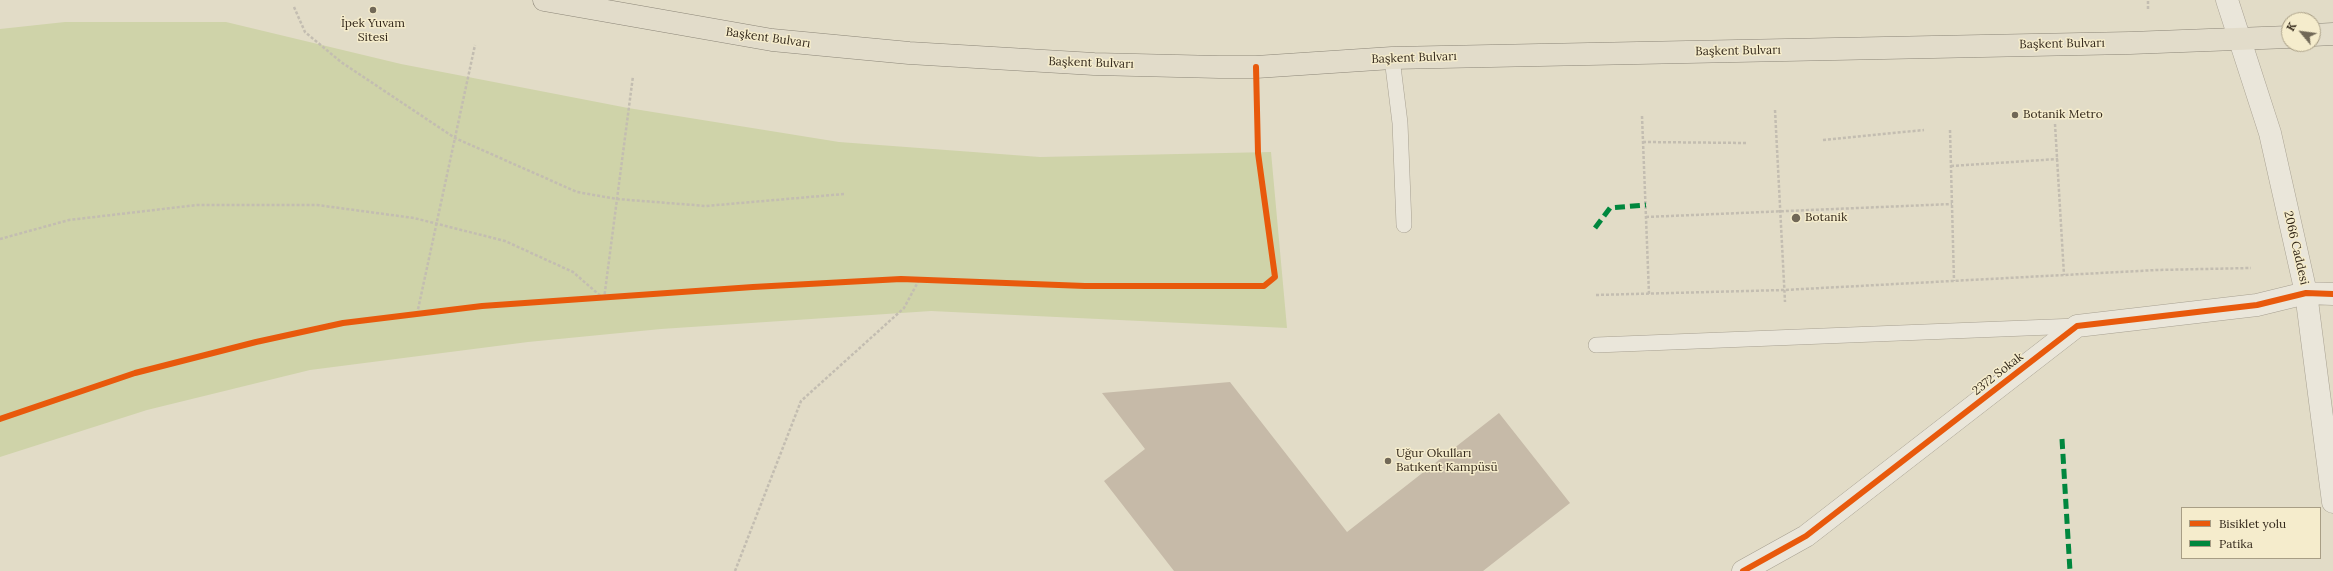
<!DOCTYPE html>
<meta charset="utf-8">
<style>
body{margin:0}
#map{position:relative;width:2333px;height:571px;overflow:hidden;background:#e2dcc7;font-family:Lora,serif}
canvas{display:block}
.legend{position:absolute;left:2181px;top:507px;width:140px;height:52px;box-sizing:border-box;background:#f5eccc;border:1px solid #a89e85;margin:0;padding:5px 7px;list-style:none;font-size:12px;color:#34291b}
.legend li{display:flex;align-items:center;gap:8px;height:20px}
.legend b{width:20px;border:1px solid #a89e85}
.north{position:absolute;left:2281px;top:12px;width:40px;height:40px;box-sizing:border-box;background:#f5eccc;border:1px solid #a89e85;border-radius:50%;rotate:299deg;font-size:11px;font-weight:700;line-height:16px;text-align:center;color:#34291b}
.north::after{content:'';display:block;margin:auto;width:14px;height:18px;background:#716857;clip-path:polygon(50% 0,100% 100%,50% 72%,0 100%)}
</style>
<div id="map">
<canvas width="2333" height="571"></canvas>
<ul class="legend">
<li><b style="height:5px;background:#e8590c"></b>Bisiklet yolu</li>
<li><b style="height:5px;background:#00873e"></b>Patika</li>
</ul>
<div class="north">K</div>
</div>
<script>
const ctx = document.querySelector('canvas').getContext('2d');
ctx.lineJoin = 'round';
function paint(path, color) { ctx.fillStyle = color; ctx.fill(path, 'evenodd'); }
const poly = rows => new Path2D(rows.map(r => 'M' + r).join(''));
function strokePath(path, color, width, dash) { ctx.strokeStyle = color; ctx.lineWidth = width; ctx.lineCap = dash ? 'butt' : 'round'; ctx.setLineDash(dash || []); ctx.stroke(path); }
function write(font, color, halo, rows, align = 'center') {
  ctx.font = font + ' Lora,serif'; ctx.lineWidth = 3; ctx.setLineDash([]); ctx.textBaseline = 'middle'; ctx.strokeStyle = halo; ctx.fillStyle = color; for (const [text, x, y, turn = 0] of rows) {
    ctx.save(); ctx.translate(x, y); ctx.rotate((+turn || 0) * Math.PI / 180); ctx.textAlign = isNaN(turn) ? turn : align; if (halo) ctx.strokeText(text, 0, 0); ctx.fillText(text, 0, 0); ctx.restore();
  }
}
const green = poly([
 [65,22,226,22,401,64,628,108,839,142,1040,157,1271,152,1287,328,931,311,661,329,528,342,310,370,147,410,0,457,0,29]
]);
const building = poly([
 [1230,382,1347,532,1499,413,1570,503,1483,571,1174,571,1104,481,1145,449,1102,393]
]);
const path = poly([
 [2148,1,2148,11],
 [294,7,305,32,341,62,455,138,577,192,617,199,706,206,844,194],
 [1775,110,1785,302],
 [1642,116,1649,294],
 [2055,124,2064,275],
 [1950,130,1954,281],
 [1823,140,1924,130],
 [1643,142,1748,143],
 [1951,166,2058,159],
 [1646,217,1952,204],
 [0,239,69,220,197,205,317,205,414,218,505,241,573,272,604,299],
 [1596,295,1784,290,2157,270,2251,268],
 [604,299,633,76],
 [417,314,475,45],
 [735,571,801,401,904,308,919,280]
]);
const service = poly([
 [1392,58,1400,123,1404,225],
 [1596,345,2077,326]
]);
const minor = poly([
 [1743,571,1806,536,2077,326,2257,305,2306,293]
]);
const tertiary = poly([
 [2227,0,2270,133,2306,293,2333,502],
 [2306,293,2333,294]
]);
const primary = poly([
 [544,0,772,40,909,53,1094,64,1219,67,1256,67,1392,58,2130,43,2289,37],
 [2313,35,2333,34]
]);
const quiet = poly([
 [1595,228,1610,208,1646,205],
 [2062,439,2070,571]
]);
const cycleway = poly([
 [0,419,135,373,256,342,343,323,482,306,753,287,901,279,1085,286,1264,286,1275,277,1258,153,1256,67],
 [1743,571,1806,536,2077,326,2257,305,2306,293,2333,294]
]);
const markers = [
 [373,10,4,"#716857"],
 [2015,115,4,"#716857"],
 [1796,218,5,"#716857"],
 [1388,461,4,"#716857"]
];
const poiNames = [
 ["İpek Yuvam",373,24,"center"],
 ["Sitesi",373,38,"center"],
 ["Botanik Metro",2023,115],
 ["Botanik",1805,218],
 ["Uğur Okulları",1396,454],
 ["Batıkent Kampüsü",1396,468]
];
const streetNames = [
 ["Başkent Bulvarı",768,38,8],
 ["Başkent Bulvarı",2062,44,-1],
 ["Başkent Bulvarı",1738,51,-1],
 ["Başkent Bulvarı",1414,58,-2],
 ["Başkent Bulvarı",1091,63,2],
 ["2066 Caddesi",2296,248,77],
 ["2372 Sokak",1998,374,-38]
];
paint(green, '#cfd3a9');
paint(building, '#c6baa8');
strokePath(service, '#a7a091', 16);
strokePath(minor, '#a7a091', 23);
strokePath(tertiary, '#a7a091', 23);
strokePath(primary, '#8c8678', 23);
strokePath(path, '#c3bdb1', 2.5, [3, 2]);
strokePath(service, '#eae6da', 15);
strokePath(minor, '#eae6da', 22);
strokePath(tertiary, '#eae6da', 22);
strokePath(primary, '#e2dcca', 22);
strokePath(quiet, '#00873e', 5, [10, 5]);
strokePath(cycleway, '#e8590c', 6);
for (const [x, y, r, color] of markers) { const dot = new Path2D(); dot.arc(x, y, r, 0, 2 * Math.PI); ctx.fillStyle = color; ctx.fill(dot); strokePath(dot, '#f5eccc', 1.5); }
write('12px', '#34291b', '#f5eccc', poiNames, 'left');
write('12px', '#34291b', '#f5eccc', streetNames);
</script>
